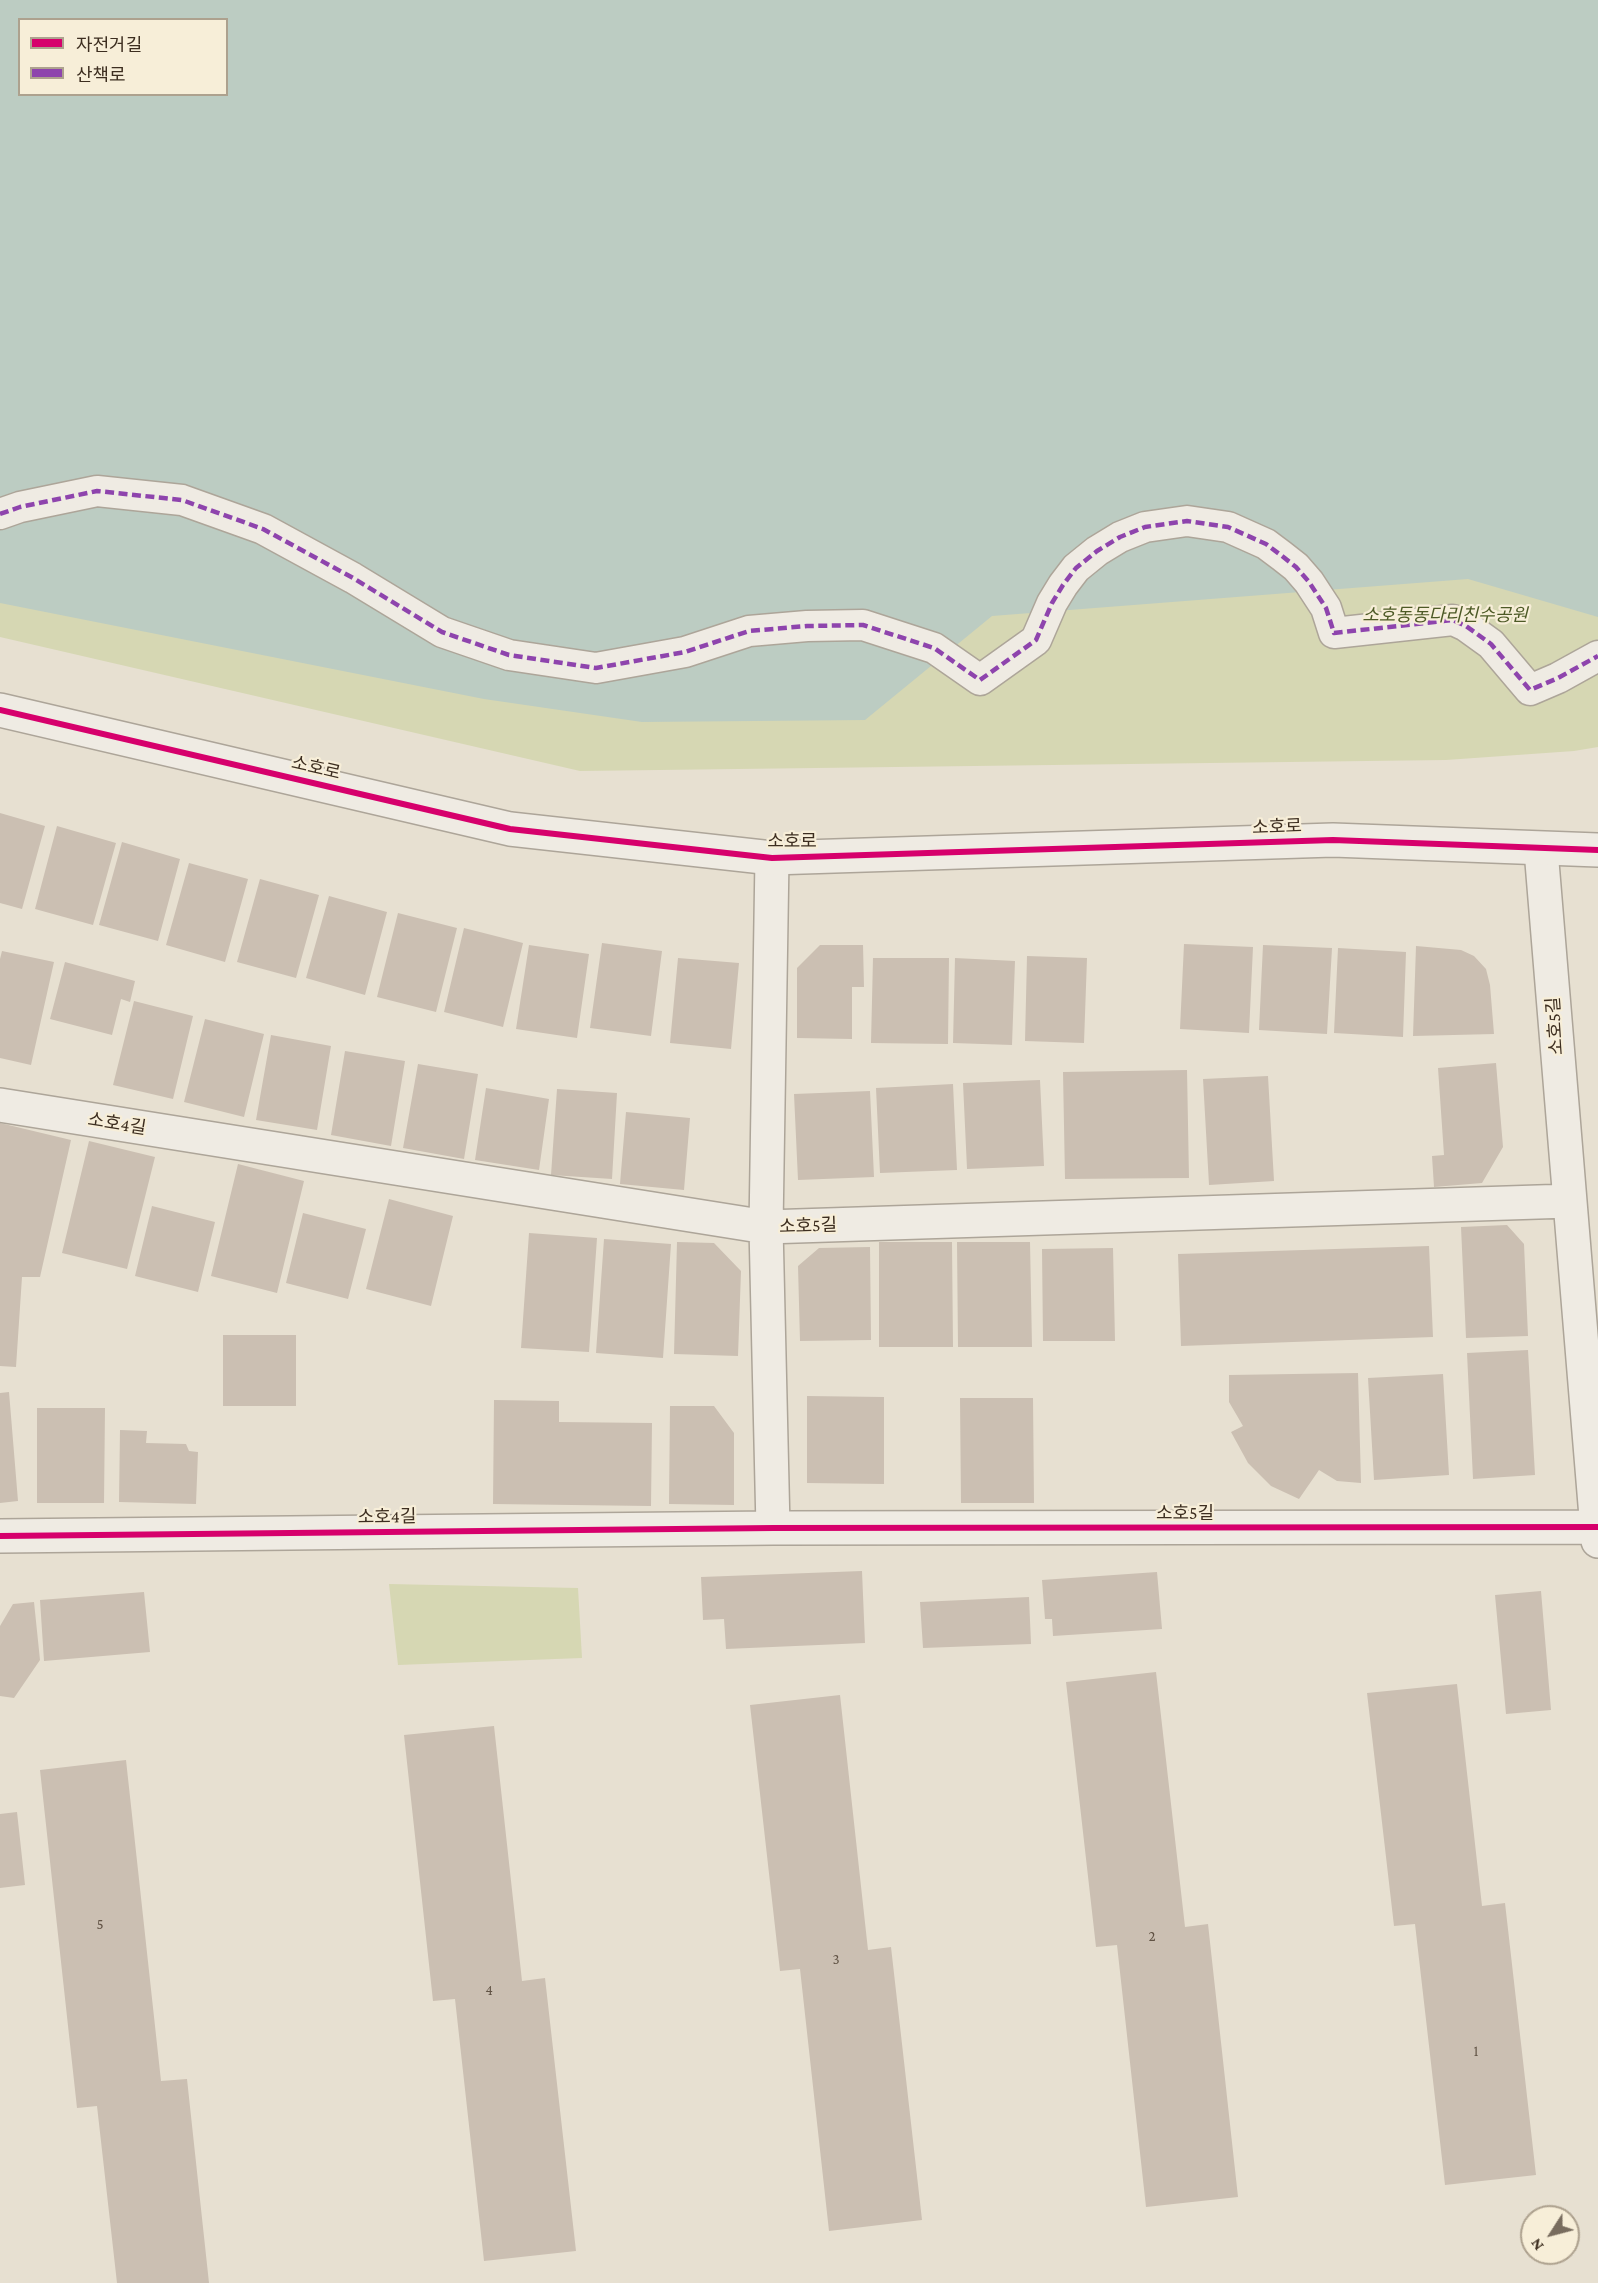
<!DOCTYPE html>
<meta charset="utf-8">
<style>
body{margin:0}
#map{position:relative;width:1598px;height:2283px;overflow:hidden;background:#e7e0d1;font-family:"Crimson Pro","Noto Sans KR",serif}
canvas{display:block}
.legend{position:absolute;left:18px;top:18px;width:210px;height:78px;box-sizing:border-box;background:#f7eed8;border:2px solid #ada18e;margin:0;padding:8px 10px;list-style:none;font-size:18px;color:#3d2e20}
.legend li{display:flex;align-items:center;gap:12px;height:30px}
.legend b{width:30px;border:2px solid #ada18e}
.north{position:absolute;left:1520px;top:2205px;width:60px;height:60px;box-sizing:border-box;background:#f7eed8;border:2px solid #ada18e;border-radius:50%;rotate:234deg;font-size:16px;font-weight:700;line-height:24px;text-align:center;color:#3d2e20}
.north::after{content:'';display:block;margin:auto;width:21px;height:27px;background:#786c5e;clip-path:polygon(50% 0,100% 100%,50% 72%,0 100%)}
</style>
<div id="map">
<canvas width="1598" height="2283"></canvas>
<ul class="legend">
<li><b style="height:8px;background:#d6006c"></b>자전거길</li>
<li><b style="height:8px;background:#8e44ad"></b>산책로</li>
</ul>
<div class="north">N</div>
</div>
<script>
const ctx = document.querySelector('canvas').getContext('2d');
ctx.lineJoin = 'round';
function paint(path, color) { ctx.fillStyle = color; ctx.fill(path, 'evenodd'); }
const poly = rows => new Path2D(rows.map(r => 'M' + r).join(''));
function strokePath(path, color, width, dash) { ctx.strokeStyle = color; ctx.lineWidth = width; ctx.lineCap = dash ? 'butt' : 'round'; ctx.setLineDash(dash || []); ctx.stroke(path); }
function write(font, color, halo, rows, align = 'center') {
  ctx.font = font + ' "Crimson Pro","Noto Sans KR",serif'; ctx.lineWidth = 4.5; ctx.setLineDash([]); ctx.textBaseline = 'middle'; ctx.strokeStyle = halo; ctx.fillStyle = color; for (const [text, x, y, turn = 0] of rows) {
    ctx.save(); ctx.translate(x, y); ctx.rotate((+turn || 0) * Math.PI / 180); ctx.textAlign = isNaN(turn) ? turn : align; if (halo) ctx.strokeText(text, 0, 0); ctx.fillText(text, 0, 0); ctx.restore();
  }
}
const green = poly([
 [0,390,1598,465,1598,747,1574,751,1446,760,580,771,0,637],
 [389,1584,578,1588,582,1658,398,1665]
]);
const water = poly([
 [0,0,1598,0,1598,617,1468,579,992,616,865,720,642,722,484,699,0,603],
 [20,20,226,20,226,94,20,94]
]);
const building = poly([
 [0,813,45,826,22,909,0,903],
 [57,826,116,843,93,925,35,909],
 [122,842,180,859,158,941,99,925],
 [189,863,248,879,225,962,166,945],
 [260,879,319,895,296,978,237,962],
 [329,896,387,912,365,995,306,978],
 [398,913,457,928,436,1012,377,997],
 [464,928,523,943,503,1027,444,1012],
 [602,943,662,951,651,1036,590,1028],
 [1184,944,1253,947,1249,1033,1180,1029],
 [529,945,589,954,577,1038,516,1029],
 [820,945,863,945,864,987,852,987,852,1039,797,1038,797,968],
 [1263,945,1332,948,1327,1034,1259,1030],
 [1416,946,1461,950,1474,956,1486,969,1490,985,1494,1034,1413,1036],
 [1338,948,1406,952,1403,1037,1334,1033],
 [2,951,54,962,31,1065,0,1058,0,959],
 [1027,956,1087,958,1084,1043,1025,1041],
 [678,958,739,963,731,1049,670,1043],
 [873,958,949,958,948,1044,871,1043],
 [955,958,1015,961,1012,1045,953,1043],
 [65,962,135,981,130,1002,121,999,112,1035,50,1019],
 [134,1001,193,1016,173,1099,113,1085],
 [205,1019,264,1034,244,1117,184,1102],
 [271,1035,331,1046,317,1130,256,1120],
 [345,1051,405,1061,391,1146,331,1135],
 [1496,1063,1503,1147,1482,1183,1434,1187,1432,1156,1444,1155,1438,1068],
 [418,1064,478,1074,464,1159,403,1148],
 [1187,1070,1189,1178,1065,1179,1063,1072],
 [1268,1076,1274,1181,1209,1185,1203,1079],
 [1040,1080,1044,1166,967,1169,963,1083],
 [953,1084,957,1170,880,1173,876,1088],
 [486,1088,549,1099,539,1170,475,1160],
 [557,1089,617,1093,612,1179,551,1175],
 [870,1091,874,1177,798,1180,794,1094],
 [626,1112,690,1118,684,1190,620,1184],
 [0,1123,71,1140,40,1277,22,1277,16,1367,0,1366],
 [89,1141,155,1157,127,1269,62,1253],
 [238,1164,304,1181,277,1293,211,1276],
 [389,1199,453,1216,431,1306,366,1289],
 [152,1206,215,1222,198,1292,135,1276],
 [303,1213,366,1229,348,1299,286,1283],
 [1507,1225,1524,1244,1528,1336,1466,1338,1461,1227],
 [529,1233,597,1238,589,1352,521,1348],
 [604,1239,671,1244,663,1358,596,1353],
 [677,1242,714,1243,741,1271,738,1356,674,1354],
 [879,1242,952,1242,953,1347,879,1347],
 [957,1242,1030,1242,1032,1347,958,1347],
 [1429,1246,1433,1337,1181,1346,1178,1254],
 [870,1247,871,1340,800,1341,798,1266,819,1248],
 [1113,1248,1115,1341,1043,1341,1042,1249],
 [223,1335,296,1335,296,1406,223,1406],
 [1528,1350,1535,1475,1473,1479,1467,1353],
 [1358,1373,1361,1483,1337,1481,1319,1470,1299,1499,1271,1486,1248,1463,1231,1432,1243,1426,1229,1402,1229,1375],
 [1443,1374,1449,1475,1374,1480,1368,1378],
 [9,1392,18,1501,0,1503,0,1393],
 [807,1396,884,1397,884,1484,807,1483],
 [960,1398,1033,1398,1034,1503,961,1503],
 [494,1400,559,1401,559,1422,652,1423,651,1506,493,1504],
 [670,1406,714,1406,734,1433,734,1505,669,1504],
 [37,1408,105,1408,104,1503,37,1503],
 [120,1430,147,1431,146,1443,186,1444,189,1451,198,1452,196,1504,119,1502],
 [862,1571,865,1643,726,1649,724,1619,703,1620,701,1577],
 [1157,1572,1162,1629,1053,1636,1052,1619,1045,1619,1042,1580],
 [1541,1591,1551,1710,1506,1714,1495,1595],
 [144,1592,150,1652,44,1661,40,1600],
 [1029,1597,1031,1644,923,1648,920,1602],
 [34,1602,40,1660,14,1698,0,1696,0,1626,13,1604],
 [1156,1672,1185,1927,1208,1924,1238,2197,1146,2207,1117,1945,1096,1947,1066,1682],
 [1457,1684,1482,1906,1505,1903,1536,2175,1445,2185,1415,1924,1394,1926,1367,1693],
 [840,1695,868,1950,891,1947,922,2220,829,2231,800,1969,780,1971,750,1705],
 [494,1726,522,1981,545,1978,576,2251,484,2261,455,1999,433,2001,404,1735],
 [126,1760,161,2081,187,2079,209,2283,117,2283,97,2106,77,2108,40,1770],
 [17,1812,25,1885,0,1888,0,1814]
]);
const pedestrian = poly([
 [0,514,20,507,97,491,182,500,263,529,353,578,442,632,509,655,596,668,685,652,749,631,807,626,863,625,934,648,980,680,1036,640,1052,603,1063,585,1076,568,1097,551,1120,537,1145,527,1187,521,1228,527,1266,544,1282,556,1296,567,1309,582,1326,608,1334,633,1453,620,1466,626,1491,644,1530,690,1558,678,1598,656]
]);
const minor = poly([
 [1541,850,1598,1541],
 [772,858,766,1227,773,1528],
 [0,1105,766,1227,1569,1201],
 [0,1536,773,1528,1597,1527]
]);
const tertiary = poly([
 [0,710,510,829,772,858,1333,840,1598,850]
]);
const quiet = poly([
 [0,514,20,507,97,491,182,500,263,529,353,578,442,632,509,655,596,668,685,652,749,631,807,626,863,625,934,648,980,680,1036,640,1052,603,1063,585,1076,568,1097,551,1120,537,1145,527,1187,521,1228,527,1266,544,1282,556,1296,567,1309,582,1326,608,1334,633,1453,620,1466,626,1491,644,1530,690,1558,678,1598,656]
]);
const cycleway = poly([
 [0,710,510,829,772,858,1333,840,1598,850],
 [0,1536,773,1528,1597,1527]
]);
const numberNames = [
 ["5",100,1924],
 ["2",1152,1936],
 ["3",836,1959],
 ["4",489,1990],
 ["1",1476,2051]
];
const parkNames = [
 ["소호동동다리친수공원",1445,615]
];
const streetNames = [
 ["소호로",316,768,13],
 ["소호로",1277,827,-2],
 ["소호로",792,841],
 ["소호5길",1555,1026,-94],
 ["소호4길",117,1124,9],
 ["소호5길",808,1226,-2],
 ["소호5길",1185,1513],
 ["소호4길",387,1517,-1]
];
paint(green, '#d6d7b3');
paint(water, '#bcccc2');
paint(building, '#cbbfb2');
strokePath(pedestrian, '#ada599', 33);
strokePath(minor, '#ada599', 36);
strokePath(tertiary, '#ada599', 36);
strokePath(pedestrian, '#efebe3', 30);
strokePath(minor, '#efebe3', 33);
strokePath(tertiary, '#efebe3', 33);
strokePath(quiet, '#8e44ad', 4.5, [9, 4.5]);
strokePath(cycleway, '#d6006c', 6);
write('15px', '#605244', null, numberNames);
write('italic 18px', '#4d5a26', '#f7eed8', parkNames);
write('18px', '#3d2e20', '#f7eed8', streetNames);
</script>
